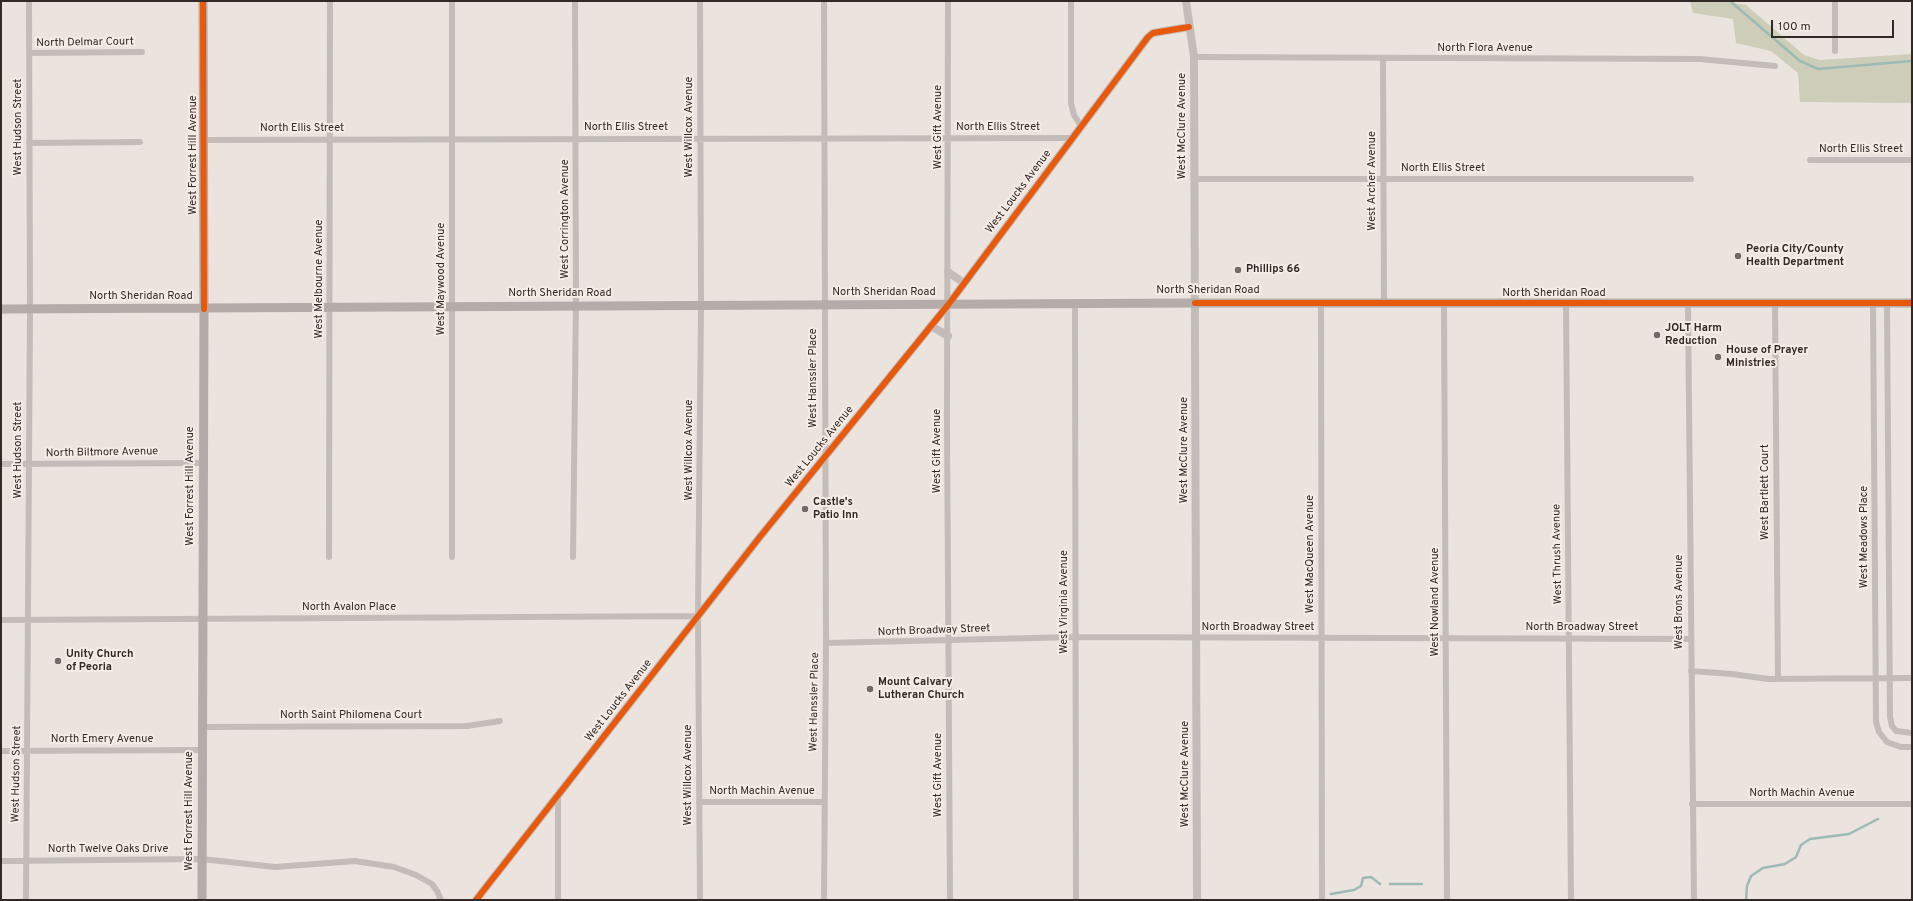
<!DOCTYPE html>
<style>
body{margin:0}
#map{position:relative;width:1913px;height:901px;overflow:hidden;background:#eae3de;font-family:Overpass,sans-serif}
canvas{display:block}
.frame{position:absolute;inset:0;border:2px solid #322927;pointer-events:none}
.scale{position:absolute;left:1771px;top:20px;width:123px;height:18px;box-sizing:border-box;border:2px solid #322927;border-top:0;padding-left:5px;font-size:12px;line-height:14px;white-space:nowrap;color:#322927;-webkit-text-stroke:3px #f6ece6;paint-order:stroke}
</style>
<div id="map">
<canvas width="1913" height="901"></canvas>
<div class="frame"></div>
<div class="scale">100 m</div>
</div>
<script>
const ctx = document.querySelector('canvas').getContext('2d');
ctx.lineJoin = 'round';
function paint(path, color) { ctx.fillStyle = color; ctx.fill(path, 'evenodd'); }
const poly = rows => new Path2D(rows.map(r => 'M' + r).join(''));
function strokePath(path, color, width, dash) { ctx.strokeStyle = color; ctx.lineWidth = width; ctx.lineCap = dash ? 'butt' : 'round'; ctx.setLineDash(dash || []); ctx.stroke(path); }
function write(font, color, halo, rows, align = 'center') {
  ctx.font = font + ' Overpass,sans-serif'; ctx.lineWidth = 4; ctx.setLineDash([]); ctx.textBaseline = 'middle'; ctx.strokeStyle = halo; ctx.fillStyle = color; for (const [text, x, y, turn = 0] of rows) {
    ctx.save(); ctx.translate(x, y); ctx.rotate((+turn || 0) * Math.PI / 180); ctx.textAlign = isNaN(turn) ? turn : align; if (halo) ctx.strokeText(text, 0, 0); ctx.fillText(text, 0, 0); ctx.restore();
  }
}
const green = poly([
 [1690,1,1721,1,1746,5,1804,55,1820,60,1912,54,1912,103,1800,102,1798,73,1771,51,1736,43,1733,19,1693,13]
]);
const stream = poly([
 [1730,1,1800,61,1818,69,1912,61],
 [1390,884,1422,884],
 [1331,894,1354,890,1361,886,1363,878,1371,877,1380,884],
 [1746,900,1747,886,1751,876,1763,868,1785,864,1796,857,1801,845,1810,839,1849,834,1878,819]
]);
const minor = poly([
 [824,1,826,643,824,900],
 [948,1,947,422,950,900],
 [1071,1,1071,103,1074,115,1081,126],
 [1835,1,1835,51],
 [29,53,142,52],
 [1194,57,1699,59,1775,66],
 [1383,59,1384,304],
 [204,140,1072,138],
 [29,143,140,142],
 [1810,160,1912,160],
 [1195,179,1691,179],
 [1873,303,1876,722,1879,732,1887,742,1901,747,1912,747],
 [1887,303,1890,717,1892,726,1896,731,1912,733],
 [1075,304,1076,900],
 [1321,304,1322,900],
 [1444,304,1447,900],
 [1566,304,1571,900],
 [1688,304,1694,900],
 [1775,304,1778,679],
 [1,464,202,463],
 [329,557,330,1],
 [452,557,452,1],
 [573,557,576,300,575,1],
 [1,620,698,616],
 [826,643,1075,637,1691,639],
 [1691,671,1732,674,1768,679,1912,678],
 [202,727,467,726,500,721],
 [1,751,202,750],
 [558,796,558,900],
 [699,802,824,802],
 [1692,804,1912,804],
 [1,861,202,859,275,867,355,861,394,867,416,875,432,884,437,891,441,900],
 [26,900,30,309,29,1],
 [700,900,698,616,701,306,700,1]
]);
const tertiary = poly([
 [1186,1,1194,57,1197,900],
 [948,272,964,283],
 [931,326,948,336],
 [476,900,759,538,948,305,1148,37,1153,33,1189,27]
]);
const secondary = poly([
 [1,309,1195,303,1912,303],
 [202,900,204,309,203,1]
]);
const cycleway = poly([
 [203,1,204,309],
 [1195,303,1912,303],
 [476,900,759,538,948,305,1148,37,1153,33,1189,27]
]);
const markers = [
 [1738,256,4,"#726a67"],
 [1238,270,4,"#726a67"],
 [1657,335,4,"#726a67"],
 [1718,357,4,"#726a67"],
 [805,509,4,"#726a67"],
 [58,661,4,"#726a67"],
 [870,689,4,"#726a67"]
];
const streetNames = [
 ["North Delmar Court",85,43,-1],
 ["North Flora Avenue",1485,49],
 ["West McClure Avenue",1183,126,-90],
 ["West Hudson Street",19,127,-90],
 ["West Willcox Avenue",690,127,-90],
 ["West Gift Avenue",939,127,-90],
 ["North Ellis Street",626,128],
 ["North Ellis Street",998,128],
 ["North Ellis Street",302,129],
 ["North Ellis Street",1861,150],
 ["West Forrest Hill Avenue",194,155,-90],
 ["North Ellis Street",1443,169],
 ["West Archer Avenue",1373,181,-90],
 ["West Loucks Avenue",1019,192,-53],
 ["West Corrington Avenue",566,219,-90],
 ["West Melbourne Avenue",320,279,-90],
 ["West Maywood Avenue",442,279,-90],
 ["North Sheridan Road",1208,291],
 ["North Sheridan Road",884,293],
 ["North Sheridan Road",560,294],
 ["North Sheridan Road",1554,294],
 ["North Sheridan Road",141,297],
 ["West Hanssler Place",814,378,-90],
 ["West Loucks Avenue",820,447,-51],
 ["West Hudson Street",19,450,-90],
 ["West Willcox Avenue",690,450,-90],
 ["West McClure Avenue",1185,450,-90],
 ["West Gift Avenue",938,451,-90],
 ["North Biltmore Avenue",102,453,-1],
 ["West Forrest Hill Avenue",191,486,-90],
 ["West Bartlett Court",1766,492,-90],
 ["West Meadows Place",1865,537,-90],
 ["West MacQueen Avenue",1311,554,-90],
 ["West Thrush Avenue",1558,554,-91],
 ["West Virginia Avenue",1065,602,-90],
 ["West Nowland Avenue",1436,602,-90],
 ["West Brons Avenue",1680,602,-90],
 ["North Avalon Place",349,608],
 ["North Broadway Street",1258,628],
 ["North Broadway Street",1582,628],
 ["North Broadway Street",934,631,-2],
 ["West Loucks Avenue",619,701,-52],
 ["West Hanssler Place",815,702,-89],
 ["North Saint Philomena Court",351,716],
 ["North Emery Avenue",102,740],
 ["West Hudson Street",17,774,-89],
 ["West McClure Avenue",1186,774,-90],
 ["West Willcox Avenue",689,775,-90],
 ["West Gift Avenue",939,775,-90],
 ["North Machin Avenue",762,792],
 ["North Machin Avenue",1802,794],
 ["West Forrest Hill Avenue",190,811,-90],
 ["North Twelve Oaks Drive",108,850]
];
const poiNames = [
 ["Peoria City/County",1746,250],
 ["Health Department",1746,263],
 ["Phillips 66",1246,270],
 ["JOLT Harm",1665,329],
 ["Reduction",1665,342],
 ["House of Prayer",1726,351],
 ["Ministries",1726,364],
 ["Castle's",813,503],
 ["Patio Inn",813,516],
 ["Unity Church",66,655],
 ["of Peoria",66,668],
 ["Mount Calvary",878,683],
 ["Lutheran Church",878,696]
];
paint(green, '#cdcdba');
strokePath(stream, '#9dbab5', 2.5);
strokePath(minor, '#c3bcb8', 6);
strokePath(tertiary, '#c3bcb8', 8);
strokePath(secondary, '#b3aca8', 9);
strokePath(cycleway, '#e8590c', 6);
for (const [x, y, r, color] of markers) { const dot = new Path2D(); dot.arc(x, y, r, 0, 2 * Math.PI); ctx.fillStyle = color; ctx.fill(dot); strokePath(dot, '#f6ece6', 1.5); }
write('11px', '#322927', '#f6ece6', streetNames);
write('bold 11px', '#322927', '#f6ece6', poiNames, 'left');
</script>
